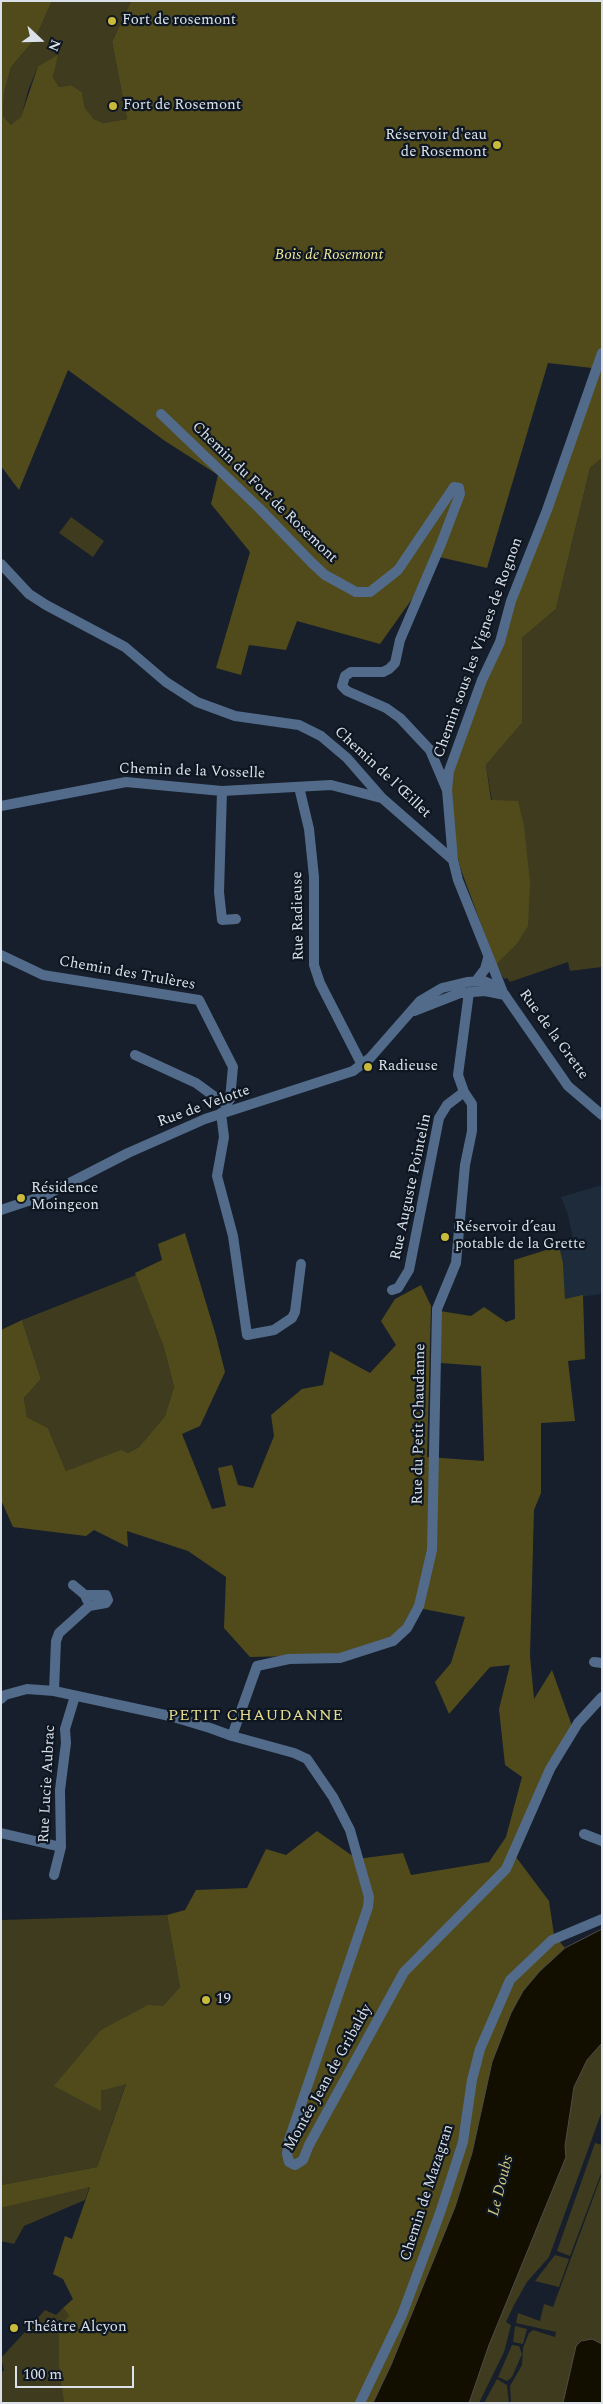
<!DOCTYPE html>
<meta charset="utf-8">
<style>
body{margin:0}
#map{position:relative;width:603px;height:2404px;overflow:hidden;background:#161f2b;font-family:Spectral,serif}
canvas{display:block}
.frame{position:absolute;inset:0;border:2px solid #dae1e9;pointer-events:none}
.north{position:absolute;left:15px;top:15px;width:50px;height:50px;-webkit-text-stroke:4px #0d1621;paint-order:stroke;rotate:111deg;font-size:14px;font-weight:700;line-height:20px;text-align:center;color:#dae1e9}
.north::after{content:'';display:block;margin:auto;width:18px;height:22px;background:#dae1e9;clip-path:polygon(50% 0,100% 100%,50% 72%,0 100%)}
.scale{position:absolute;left:15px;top:2366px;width:119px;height:22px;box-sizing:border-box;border:2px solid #dae1e9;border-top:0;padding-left:6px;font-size:15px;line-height:18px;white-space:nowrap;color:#dae1e9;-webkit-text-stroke:4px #0d1621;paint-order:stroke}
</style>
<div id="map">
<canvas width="603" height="2404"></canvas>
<div class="frame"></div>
<div class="north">N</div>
<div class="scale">100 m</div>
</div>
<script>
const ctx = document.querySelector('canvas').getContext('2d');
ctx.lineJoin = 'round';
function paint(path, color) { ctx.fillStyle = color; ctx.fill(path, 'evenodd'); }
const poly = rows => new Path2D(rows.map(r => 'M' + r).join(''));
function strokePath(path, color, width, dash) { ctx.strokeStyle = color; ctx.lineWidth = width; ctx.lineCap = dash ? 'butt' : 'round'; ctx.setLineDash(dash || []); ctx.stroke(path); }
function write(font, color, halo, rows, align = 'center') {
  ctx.font = font + ' Spectral,serif'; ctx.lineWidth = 4.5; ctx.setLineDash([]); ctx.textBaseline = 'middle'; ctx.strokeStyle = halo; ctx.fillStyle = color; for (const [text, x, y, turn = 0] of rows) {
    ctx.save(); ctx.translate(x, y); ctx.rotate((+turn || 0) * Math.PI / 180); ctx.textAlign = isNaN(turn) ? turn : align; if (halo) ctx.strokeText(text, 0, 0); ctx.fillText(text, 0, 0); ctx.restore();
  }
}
const built = poly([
 [602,1185,602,1294,565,1299,563,1263,559,1246,574,1243,568,1215,561,1197]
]);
const green = poly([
 [52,1,131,1,112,42,127,119,103,123,94,119,85,108,82,92,71,85,59,87,53,77,57,56,38,66,28,91,21,118,11,125,3,116,4,93,11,67,35,39],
 [602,458,602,967,570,971,568,962,510,982,507,978,504,979,496,965,516,945,486,765,522,723,522,638,556,609,590,468],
 [71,517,104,541,93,557,59,533],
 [136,1275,164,1348,174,1387,165,1416,139,1447,128,1453,121,1451,66,1471,48,1428,27,1417,24,1398,41,1379,22,1320],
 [167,1915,180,1987,163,2006,101,2030,100,2111,101,2091,126,2083,97,2167,1,2185,1,1920],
 [602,2043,602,2111,549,2257,527,2282,514,2305,506,2322,511,2325,504,2352,479,2403,469,2403,489,2345,566,2157,565,2146,574,2087,587,2060],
 [595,2143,602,2145,602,2171,570,2256,557,2251],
 [602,2174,602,2344,586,2340,579,2342,576,2347,563,2403,511,2403,510,2386,522,2365,523,2348,529,2333,533,2330,555,2337,556,2332,516,2323,518,2313,540,2321,544,2304,553,2307],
 [90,2186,85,2200,24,2226,14,2244,1,2241,1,2208],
 [555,2255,569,2259,559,2287,535,2281],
 [63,2308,69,2316,63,2386,64,2403,1,2403,1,2373,4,2370,1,2358,45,2310,56,2315],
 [515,2326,527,2329,523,2344,513,2342],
 [512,2345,519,2346,522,2354,512,2377,507,2381,498,2377],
 [497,2379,507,2385,509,2403,484,2403]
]);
const forest = poly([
 [1,1,52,1,35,39,11,67,4,93,3,116,11,125,21,117,38,66,58,55,53,77,59,87,71,85,82,92,85,108,94,119,103,123,127,119,112,42,131,1,602,1,602,458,590,468,556,609,522,638,522,723,486,765,491,800,518,801,524,826,530,883,528,926,516,945,496,965,460,867,453,838,450,797,455,760,601,369,548,363,487,568,435,556,412,599,380,644,297,621,286,650,249,645,241,675,216,668,250,552,211,504,218,475,165,441,68,370,19,490,1,466],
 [185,1233,216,1336,225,1372,200,1426,182,1434,212,1509,226,1506,218,1468,232,1465,238,1485,253,1488,274,1436,271,1415,302,1389,323,1385,330,1351,370,1373,396,1345,381,1321,395,1299,421,1285,431,1306,427,1457,484,1461,481,1366,441,1363,440,1311,471,1316,484,1307,506,1322,515,1319,514,1260,559,1246,563,1263,565,1299,583,1295,585,1359,568,1361,575,1421,541,1423,541,1493,534,1510,530,1656,534,1699,552,1670,572,1726,510,1849,549,1901,554,1935,565,1948,539,1972,492,2062,472,2153,455,2207,391,2365,373,2403,64,2403,59,2365,59,2328,69,2316,63,2308,73,2299,63,2279,53,2274,65,2236,72,2239,90,2187,1,2208,1,2185,97,2167,126,2084,101,2091,101,2111,54,2086,101,2030,148,2005,163,2006,180,1987,167,1915,185,1910,196,1890,247,1888,266,1849,286,1855,317,1831,357,1859,403,1853,411,1875,489,1862,506,1837,522,1777,505,1765,499,1709,510,1665,490,1667,449,1714,435,1682,451,1663,465,1617,413,1607,396,1637,335,1655,250,1657,224,1628,226,1577,188,1551,127,1531,128,1547,94,1530,86,1536,13,1527,1,1500,1,1330,22,1320,41,1379,24,1398,27,1417,48,1428,66,1471,121,1450,128,1453,139,1447,165,1416,174,1387,164,1348,135,1273,162,1260,158,1244]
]);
const water = poly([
 [602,1929,602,2043,587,2060,574,2087,565,2146,566,2157,489,2345,469,2403,373,2403,391,2365,455,2207,472,2153,492,2062,511,2013,523,1991,539,1972,565,1948,602,1929],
 [592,2339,602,2344,602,2403,563,2403,576,2346,581,2341,592,2339]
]);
const minor = poly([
 [161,414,259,508,312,563,325,575,356,592,370,592,398,570,454,487,459,488,460,494,441,544,400,640,395,663,389,669,383,672,351,672,345,676,342,686,347,691,386,708,400,718,430,750,447,790],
 [1,564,29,594,46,605,125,647,166,682,197,702,235,716,299,725,321,736,347,758,382,798,453,860],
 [299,787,309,829,314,877,314,965,320,983,362,1065],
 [222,791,219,892,222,920,236,919],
 [1,806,126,782,222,791,331,785,381,798],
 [1,955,43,975,199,1000,233,1067,230,1099,226,1105],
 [476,981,485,969,488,958],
 [502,990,458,880,453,860,447,790,449,771,482,680,500,642,511,601,547,510,602,353],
 [414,1011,460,993,485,991,505,995],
 [135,1055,196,1083,226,1105,228,1110],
 [221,1113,224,1137,217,1176,233,1236,247,1335,274,1330,292,1318,295,1312,301,1264],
 [1,1210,46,1195,128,1153,205,1119,353,1071,370,1058,420,1001,442,988,467,982,484,981,496,986,502,991,568,1086,602,1115],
 [392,1290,398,1288,409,1270,439,1118,447,1105,464,1092],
 [73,1585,85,1595,87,1600],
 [594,1662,602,1663],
 [54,1691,56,1641,59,1633,89,1606,106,1603,108,1600,106,1595,85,1595],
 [1,1699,5,1695,27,1689,54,1691,170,1716,210,1728,232,1736,294,1753,307,1759,333,1797,350,1830,369,1897,368,1907,289,2140,287,2154,289,2162,295,2165,303,2160,309,2145,404,1972,506,1869,550,1769,578,1723,602,1697],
 [232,1736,257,1666,289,1659,340,1658,393,1641,407,1628,419,1606,432,1550,437,1309,456,1263,465,1165,472,1131,472,1104,464,1092,458,1075,469,992],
 [1,1833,61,1847],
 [584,1834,602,1841],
 [54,1875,61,1847,60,1790,66,1743,65,1729,75,1696],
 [360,2403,402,2315,440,2213,463,2142,472,2080,480,2049,510,1980,552,1940,602,1919]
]);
const markers = [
 [112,21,5,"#c9ba3a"],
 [113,106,5,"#c9ba3a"],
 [497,145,5,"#c9ba3a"],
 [368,1067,5,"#c9ba3a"],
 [21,1198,5,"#c9ba3a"],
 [445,1237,5,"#c9ba3a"],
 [206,2000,5,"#c9ba3a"],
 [14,2328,5,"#c9ba3a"]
];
const poiNames = [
 ["Fort de rosemont",122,21],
 ["Fort de Rosemont",123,106],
 ["Réservoir d'eau",487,136,"right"],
 ["de Rosemont",487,153,"right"],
 ["Radieuse",378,1067],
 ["Résidence",31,1189],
 ["Moingeon",31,1206],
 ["Réservoir d’eau",455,1228],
 ["potable de la Grette",455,1245],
 ["19",216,2000],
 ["Théâtre Alcyon",24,2328]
];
const parkNames = [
 ["Bois de Rosemont",329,256]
];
const streetNames = [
 ["Chemin du Fort de Rosemont",264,493,44],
 ["Chemin sous les Vignes de Rognon",479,648,-70],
 ["Chemin de la Vosselle",192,772,2],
 ["Chemin de l'Œillet",382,773,43],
 ["Rue Radieuse",299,916,-91],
 ["Chemin des Trulères",127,974,10],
 ["Rue de la Grette",553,1035,54],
 ["Rue de Velotte",204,1107,-20],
 ["Rue Auguste Pointelin",412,1187,-78],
 ["Rue du Petit Chaudanne",420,1424,-89],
 ["Rue Lucie Aubrac",48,1784,-87],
 ["Montée Jean de Gribaldy",329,2078,-61],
 ["Chemin de Mazagran",428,2193,-72]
];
const neighbourhoodNames = [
 ["PETIT CHAUDANNE",256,1717]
];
const waterNames = [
 ["Le Doubs",502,2186,-76]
];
paint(built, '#1d2b3b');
paint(green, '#3f3b1f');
paint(forest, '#514b1c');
paint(water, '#120e00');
strokePath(water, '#4e4d46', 1);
strokePath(minor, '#526b8a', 10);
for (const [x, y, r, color] of markers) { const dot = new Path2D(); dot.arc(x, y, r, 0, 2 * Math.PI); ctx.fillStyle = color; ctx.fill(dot); strokePath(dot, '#0d1621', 2); }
write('15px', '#dae1e9', '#0d1621', poiNames, 'left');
write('italic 15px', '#f0e79b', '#0d1621', parkNames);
write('15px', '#dae1e9', '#0d1621', streetNames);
ctx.letterSpacing = '1px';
write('16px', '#e6dc8d', '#0d1621', neighbourhoodNames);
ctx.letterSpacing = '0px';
write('italic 16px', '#d3ca7f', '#0d1621', waterNames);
</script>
